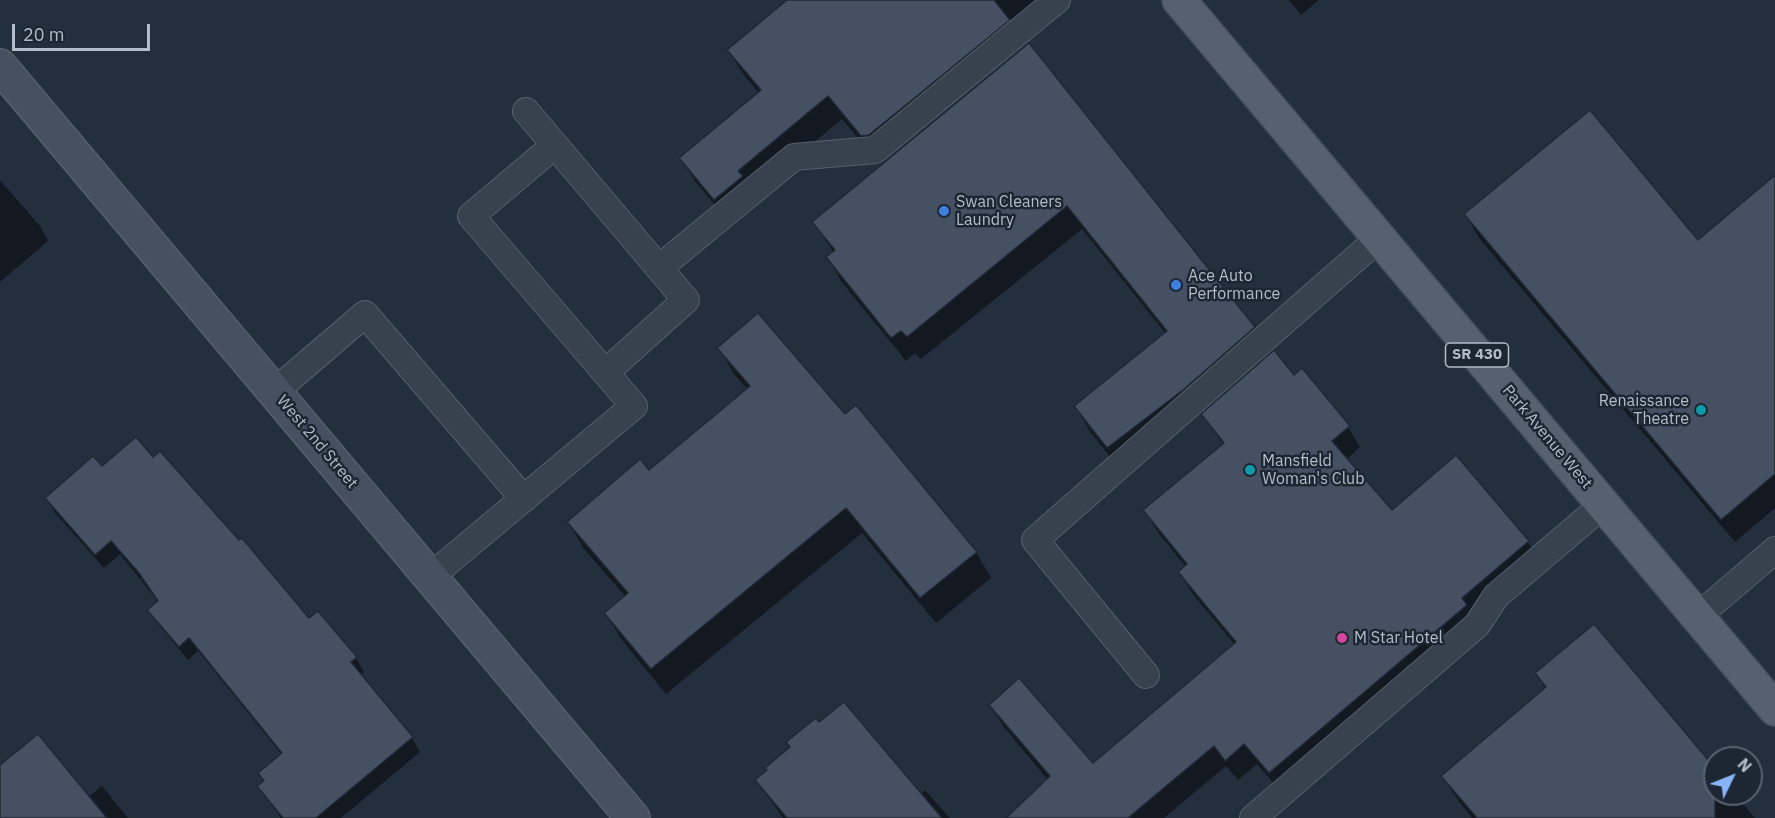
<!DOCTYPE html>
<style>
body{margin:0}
#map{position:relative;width:1775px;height:818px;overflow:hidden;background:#242f3e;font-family:"IBM Plex Sans",sans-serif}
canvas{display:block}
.north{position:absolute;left:1703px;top:746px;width:60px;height:60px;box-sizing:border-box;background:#1d2633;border:2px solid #59626f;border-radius:50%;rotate:47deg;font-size:16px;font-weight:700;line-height:24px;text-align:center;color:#b4bcc9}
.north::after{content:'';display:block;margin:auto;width:21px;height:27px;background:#8ab4f8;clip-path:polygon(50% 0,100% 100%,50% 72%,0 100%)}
.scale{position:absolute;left:12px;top:24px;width:138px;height:27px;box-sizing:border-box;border:3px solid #b4bcc9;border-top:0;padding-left:8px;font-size:18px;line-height:21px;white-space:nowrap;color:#b4bcc9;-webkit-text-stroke:4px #1d2633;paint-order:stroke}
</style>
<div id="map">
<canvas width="1775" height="818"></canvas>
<div class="north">N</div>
<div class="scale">20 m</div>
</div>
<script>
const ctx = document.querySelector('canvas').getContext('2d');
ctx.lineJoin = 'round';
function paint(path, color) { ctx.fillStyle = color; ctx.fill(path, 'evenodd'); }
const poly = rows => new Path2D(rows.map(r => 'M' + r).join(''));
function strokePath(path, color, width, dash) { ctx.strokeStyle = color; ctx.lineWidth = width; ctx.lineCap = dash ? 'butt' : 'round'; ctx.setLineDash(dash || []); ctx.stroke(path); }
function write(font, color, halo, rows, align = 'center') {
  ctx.font = font + ' "IBM Plex Sans",sans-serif'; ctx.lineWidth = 5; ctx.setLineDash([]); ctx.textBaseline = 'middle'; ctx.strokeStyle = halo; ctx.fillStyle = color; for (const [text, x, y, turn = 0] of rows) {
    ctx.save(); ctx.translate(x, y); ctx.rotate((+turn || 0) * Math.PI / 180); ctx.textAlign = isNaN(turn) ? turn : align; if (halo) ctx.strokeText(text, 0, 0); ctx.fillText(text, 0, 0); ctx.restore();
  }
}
const shadow = poly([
 [785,0,1035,0,1046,20,876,159,842,119,752,194,729,222,695,181,681,158,759,93,743,74,729,51,787,2],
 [1289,0,1319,0,1301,15],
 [1028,45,1254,328,1268,351,1121,471,1089,430,1076,407,1166,334,1082,229,921,359,915,353,906,361,841,281,828,258,834,253,814,222],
 [1775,177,1775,508,1735,542,1479,238,1466,215,1697,242],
 [0,180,40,226,48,241,0,282],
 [719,348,845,416,976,552,991,578,936,623,862,533,666,694,621,639,606,613,626,597,584,549,569,523,649,472,748,390,734,374],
 [1294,377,1348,427,1360,447,1346,460,1391,512,1456,457,1528,542,1540,563,1282,793,1257,764,1238,780,1226,766,1164,818,1008,818,1048,780,1003,726,991,706,1093,765,1235,645,1192,593,1180,572,1186,567,1157,531,1145,510,1224,446,1203,414],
 [102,468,309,620,318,613,356,658,364,672,360,676,412,738,420,752,341,818,281,818,259,787,282,755,198,651,188,660,158,624,149,610,159,603,120,554,104,568,55,513,47,499],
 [1537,674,1715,771,1715,794,1735,794,1755,818,1472,818,1457,799,1443,776,1546,690],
 [0,767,88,797,102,786,128,818,0,818],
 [757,781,920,795,925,790,950,818,783,818]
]);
const building = poly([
 [787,0,994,0,1010,20,869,135,861,136,828,96,738,171,743,176,714,200,679,158,761,90,727,50,787,0],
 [1029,43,1255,327,1183,390,1107,448,1074,406,1167,331,1067,206,907,337,901,331,891,338,826,257,835,250,812,222,1029,43],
 [1590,110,1698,240,1775,175,1775,474,1721,520,1464,214,1590,110],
 [758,313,845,414,856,405,977,552,920,598,846,508,651,669,604,613,628,593,567,522,640,459,649,470,750,386,717,348,758,313],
 [1274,350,1294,375,1302,368,1350,426,1332,441,1392,510,1456,455,1529,541,1462,598,1467,605,1269,773,1244,744,1225,761,1214,746,1128,818,1006,818,1050,776,989,705,1019,678,1093,763,1236,642,1178,572,1187,564,1143,510,1224,443,1201,414,1274,350],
 [136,437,153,457,160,451,239,540,242,538,309,618,318,611,357,657,351,662,413,737,316,818,283,818,257,786,264,781,258,773,282,753,189,638,179,647,147,610,158,601,139,573,111,541,95,555,45,498,93,456,102,466,136,437],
 [1594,624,1715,768,1715,818,1477,818,1441,776,1546,687,1535,673,1594,624],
 [844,702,942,818,787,818,755,780,767,770,765,768,790,747,786,742,816,718,819,722,844,702],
 [38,734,107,818,0,818,0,765,38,734]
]);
const lane = poly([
 [526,111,686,300,606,372],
 [659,268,794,157,875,150,1057,0],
 [274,392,365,314,524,499],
 [430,577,634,406,471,216,555,145],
 [1697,617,1775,550],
 [1146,675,1035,540,1379,238],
 [1253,818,1477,625,1496,596,1603,505]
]);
const secondary = poly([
 [0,66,633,818]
]);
const primary = poly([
 [1179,0,1775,709]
]);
const markers = [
 [944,211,6,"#3f7fe0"],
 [1176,285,6,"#3f7fe0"],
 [1701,410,6,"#0f9aa8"],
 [1250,470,6,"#0f9aa8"],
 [1342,638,6,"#d1479c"]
];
const shields = [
 [1477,355,63]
];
const shieldNames = [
 ["SR 430",1477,355]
];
const poiNames = [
 ["Swan Cleaners",956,202],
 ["Laundry",956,220],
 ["Ace Auto",1188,276],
 ["Performance",1188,294],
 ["Renaissance",1689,401,"right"],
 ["Theatre",1689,419,"right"],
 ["Mansfield",1262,461],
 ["Woman's Club",1262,479],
 ["M Star Hotel",1354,638]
];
const streetNames = [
 ["Park Avenue West",1547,437,50],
 ["West 2nd Street",317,442,50]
];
paint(shadow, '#0007');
paint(building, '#455162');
strokePath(building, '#1f2835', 1.5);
strokePath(lane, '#565f6c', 28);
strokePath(secondary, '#565f6c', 36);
strokePath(primary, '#414a57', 36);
strokePath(lane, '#38414e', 26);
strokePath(secondary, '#465061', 33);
strokePath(primary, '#56606e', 33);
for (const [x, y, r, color] of markers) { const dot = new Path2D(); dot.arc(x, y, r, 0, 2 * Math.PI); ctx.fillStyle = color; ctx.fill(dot); strokePath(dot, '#1d2633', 2); }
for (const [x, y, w] of shields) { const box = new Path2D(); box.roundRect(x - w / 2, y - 12, w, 24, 4.5); ctx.fillStyle = '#1d2633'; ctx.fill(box); strokePath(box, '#b4bcc9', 1.5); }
write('bold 15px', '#b4bcc9', null, shieldNames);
write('16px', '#b4bcc9', '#1d2633', poiNames, 'left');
write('16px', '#b4bcc9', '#1d2633', streetNames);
</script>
